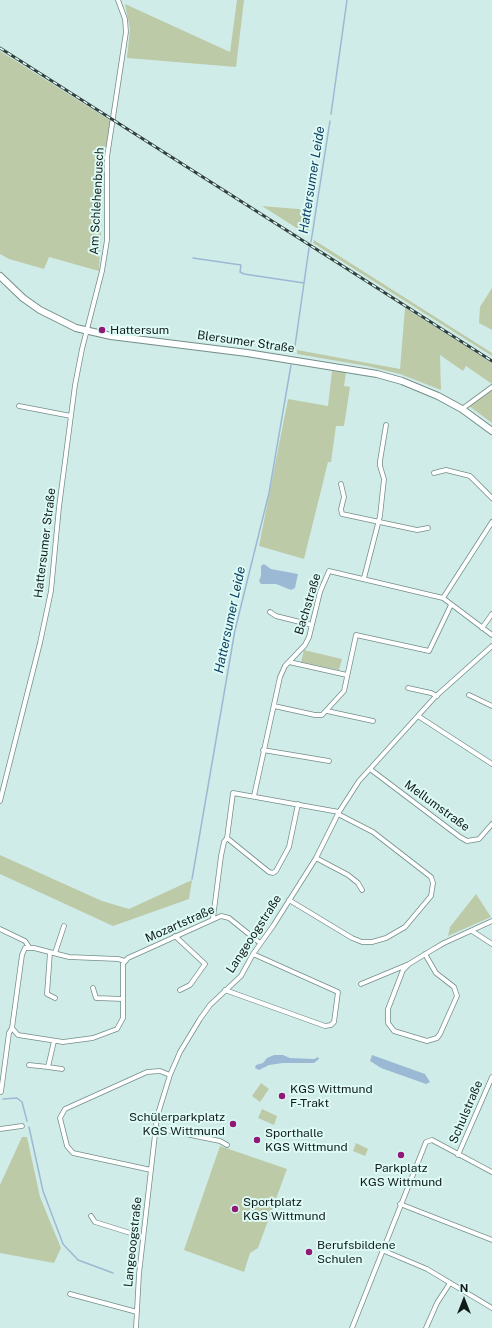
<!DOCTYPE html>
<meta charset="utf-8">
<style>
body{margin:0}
#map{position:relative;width:492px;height:1328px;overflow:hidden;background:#d0ece8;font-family:"Public Sans",sans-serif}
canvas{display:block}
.north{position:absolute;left:444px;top:1280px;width:40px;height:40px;-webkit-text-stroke:3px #ddfaf5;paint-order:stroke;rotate:0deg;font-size:11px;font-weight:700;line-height:16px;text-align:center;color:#111c1a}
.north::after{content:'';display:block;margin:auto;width:14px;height:18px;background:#111c1a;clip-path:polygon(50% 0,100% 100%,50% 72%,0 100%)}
</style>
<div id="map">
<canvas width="492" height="1328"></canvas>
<div class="north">N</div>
</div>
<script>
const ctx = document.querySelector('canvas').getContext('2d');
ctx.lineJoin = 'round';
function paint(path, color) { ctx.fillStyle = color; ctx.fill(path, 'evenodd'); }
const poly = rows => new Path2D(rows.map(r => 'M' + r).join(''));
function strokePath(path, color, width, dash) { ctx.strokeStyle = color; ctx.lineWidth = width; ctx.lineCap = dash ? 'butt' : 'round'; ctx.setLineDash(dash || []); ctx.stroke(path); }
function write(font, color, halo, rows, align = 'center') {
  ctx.font = font + ' "Public Sans",sans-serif'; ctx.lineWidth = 4; ctx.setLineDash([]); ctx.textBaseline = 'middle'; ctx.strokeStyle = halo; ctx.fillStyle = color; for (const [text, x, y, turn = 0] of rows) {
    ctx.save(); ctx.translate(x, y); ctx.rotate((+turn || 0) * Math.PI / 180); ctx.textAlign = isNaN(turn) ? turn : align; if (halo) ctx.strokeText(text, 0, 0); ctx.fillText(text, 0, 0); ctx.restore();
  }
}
const green = poly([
 [237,0,244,0,236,67,127,58,130,29,125,4,230,52],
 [0,51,111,121,105,155,99,271,49,257,44,269,9,259,0,254],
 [262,206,310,210,309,236],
 [314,240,492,353,492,356,313,243],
 [492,288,492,330,479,323,480,307],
 [405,308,492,363,492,384,466,366,463,371,440,355,441,390,400,374,367,366,297,354,297,350,400,369],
 [332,371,346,372,344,386,350,387,344,426,336,426,331,462,328,462,304,559,259,546,288,399,328,406],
 [492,390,492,423,469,406],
 [304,650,342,659,339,670,301,662],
 [0,855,102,901,129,909,192,880,189,899,113,926,0,874],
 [476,894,491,917,448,936,450,927],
 [261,1083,269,1089,260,1102,252,1096],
 [262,1109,277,1116,274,1125,258,1118],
 [22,1137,27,1137,40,1197,61,1248,54,1263,0,1253,0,1185],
 [356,1143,368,1149,365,1156,353,1151],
 [220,1146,287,1169,258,1248,250,1253,244,1272,184,1250]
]);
const water = poly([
 [264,564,271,569,298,574,295,588,291,590,276,584,261,584,259,581,261,576,261,566],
 [274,1055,283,1055,290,1058,314,1059,318,1057,319,1059,314,1063,283,1063,269,1065,259,1070,255,1068,256,1065,263,1063,267,1058],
 [372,1055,425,1074,430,1082,426,1084,381,1068,370,1061]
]);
const stream = poly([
 [331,114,347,0],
 [311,242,330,121],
 [193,258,241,265,240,272,244,274,304,283],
 [294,353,309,248],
 [192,879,235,630,269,493,291,365],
 [3,1099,17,1098,22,1102,27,1121],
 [29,1127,43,1191,63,1244,78,1260,113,1273]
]);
const street = poly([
 [19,406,71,416],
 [462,409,492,387],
 [434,473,446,470,470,476,492,498],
 [341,484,344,497,341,509,342,514,417,530,428,528],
 [364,578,380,516,384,479,380,466,380,461,386,425],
 [443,598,492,522],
 [270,612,276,616,312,625],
 [482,628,492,614],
 [289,662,347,675],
 [408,688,431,693,437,696],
 [469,695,492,706],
 [274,706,315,715,322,715,344,691,356,635,429,651,451,605],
 [327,711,373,721],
 [418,716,492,764],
 [263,750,329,761],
 [370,769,460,837,467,841,479,839,492,824],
 [254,796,280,677,285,666,305,645,309,637,320,592,329,571,443,598,492,635],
 [0,801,40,643,51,591,59,507,75,385,82,349,102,271,107,240,107,157,126,32,125,19,118,0],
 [227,838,269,872,273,873,276,871,289,847,298,804],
 [316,858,348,875,358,883,362,890],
 [289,900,352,938,362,942,372,942,386,938,405,927,431,896,433,883,431,877,373,832,338,814],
 [213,918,221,856,224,842,227,838,233,793,339,812],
 [0,929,25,941,29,947],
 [472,931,492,944],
 [175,936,205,964,190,985,180,990],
 [50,952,47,994,55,998],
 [55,953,64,926],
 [425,954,436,973,454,987,457,996,440,1034,437,1038,427,1041,394,1031,388,1023,388,1009,403,970,409,964,432,950,444,943,492,921],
 [361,984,409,964],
 [93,988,96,998,123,999],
 [225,990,325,1026,331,1025,334,1022,338,992,253,954],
 [12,1028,22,955,25,948,34,948,69,957,118,959,125,961],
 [29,1065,48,1067,54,1041],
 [48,1067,62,1069],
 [1,1092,9,1033,12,1028,18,1035,63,1042,93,1038,117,1029,123,1018,123,964,128,958,221,916,229,918,260,943],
 [156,1128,220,1141,227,1145],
 [0,1129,22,1126],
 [458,1155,492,1077],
 [151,1170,73,1153,67,1146,60,1118,65,1109,147,1072,160,1071,170,1075],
 [400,1204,492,1240],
 [91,1216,95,1222,143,1237],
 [382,1250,427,1269,492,1308],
 [70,1294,137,1312],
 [136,1328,139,1274,157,1117,170,1075,180,1052,200,1019,210,1005,241,976,253,954,273,926,316,858,339,812,359,781,435,697,492,646],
 [352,1328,426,1142,432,1140,492,1172],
 [426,1328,437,1303,450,1283]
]);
const secondary = poly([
 [0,276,23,298,40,310,76,328,111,336,247,353,377,374,402,381,438,396,462,409,492,431]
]);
const rail = poly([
 [0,48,492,361]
]);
const markers = [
 [102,330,4,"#901978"],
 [282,1096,4,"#901978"],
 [233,1124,4,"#901978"],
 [257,1140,4,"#901978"],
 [401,1155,4,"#901978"],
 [235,1209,4,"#901978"],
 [309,1252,4,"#901978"]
];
const streetNames = [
 ["Am Schlehenbusch",97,201,-87],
 ["Blersumer Straße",246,342,8],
 ["Hattersumer Straße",45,543,-83],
 ["Bachstraße",308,604,-73],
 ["Mellumstraße",437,806,36],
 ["Mozartstraße",180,924,-24],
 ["Langeoogstraße",254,934,-57],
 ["Schulstraße",466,1112,-67],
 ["Langeoogstraße",133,1242,-84]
];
const poiNames = [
 ["Hattersum",110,330],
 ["KGS Wittmund",290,1089],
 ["F-Trakt",290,1103],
 ["Schülerparkplatz",225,1117,"right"],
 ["KGS Wittmund",225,1131,"right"],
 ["Sporthalle",265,1133],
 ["KGS Wittmund",265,1147],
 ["Parkplatz",401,1168,"center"],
 ["KGS Wittmund",401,1182,"center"],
 ["Sportplatz",243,1202],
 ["KGS Wittmund",243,1216],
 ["Berufsbildene",317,1245],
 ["Schulen",317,1259]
];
const waterNames = [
 ["Hattersumer Leide",312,180,-81],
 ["Hattersumer Leide",230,620,-78]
];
paint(green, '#bdcaa8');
paint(water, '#9bb9d4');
strokePath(stream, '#9bb9d4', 1.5);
strokePath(street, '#738e8a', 5.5);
strokePath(secondary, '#738e8a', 8);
strokePath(street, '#fff', 4);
strokePath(secondary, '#fff', 6);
strokePath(rail, '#32403d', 3);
strokePath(rail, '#ddfaf5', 1.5, [4.5]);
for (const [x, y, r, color] of markers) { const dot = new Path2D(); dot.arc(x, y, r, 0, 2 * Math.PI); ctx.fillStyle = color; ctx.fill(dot); strokePath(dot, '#ddfaf5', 1.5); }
write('12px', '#111c1a', '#ddfaf5', streetNames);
write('12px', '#111c1a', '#ddfaf5', poiNames, 'left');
write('italic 13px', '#0d3e63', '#ddfaf5', waterNames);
</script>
